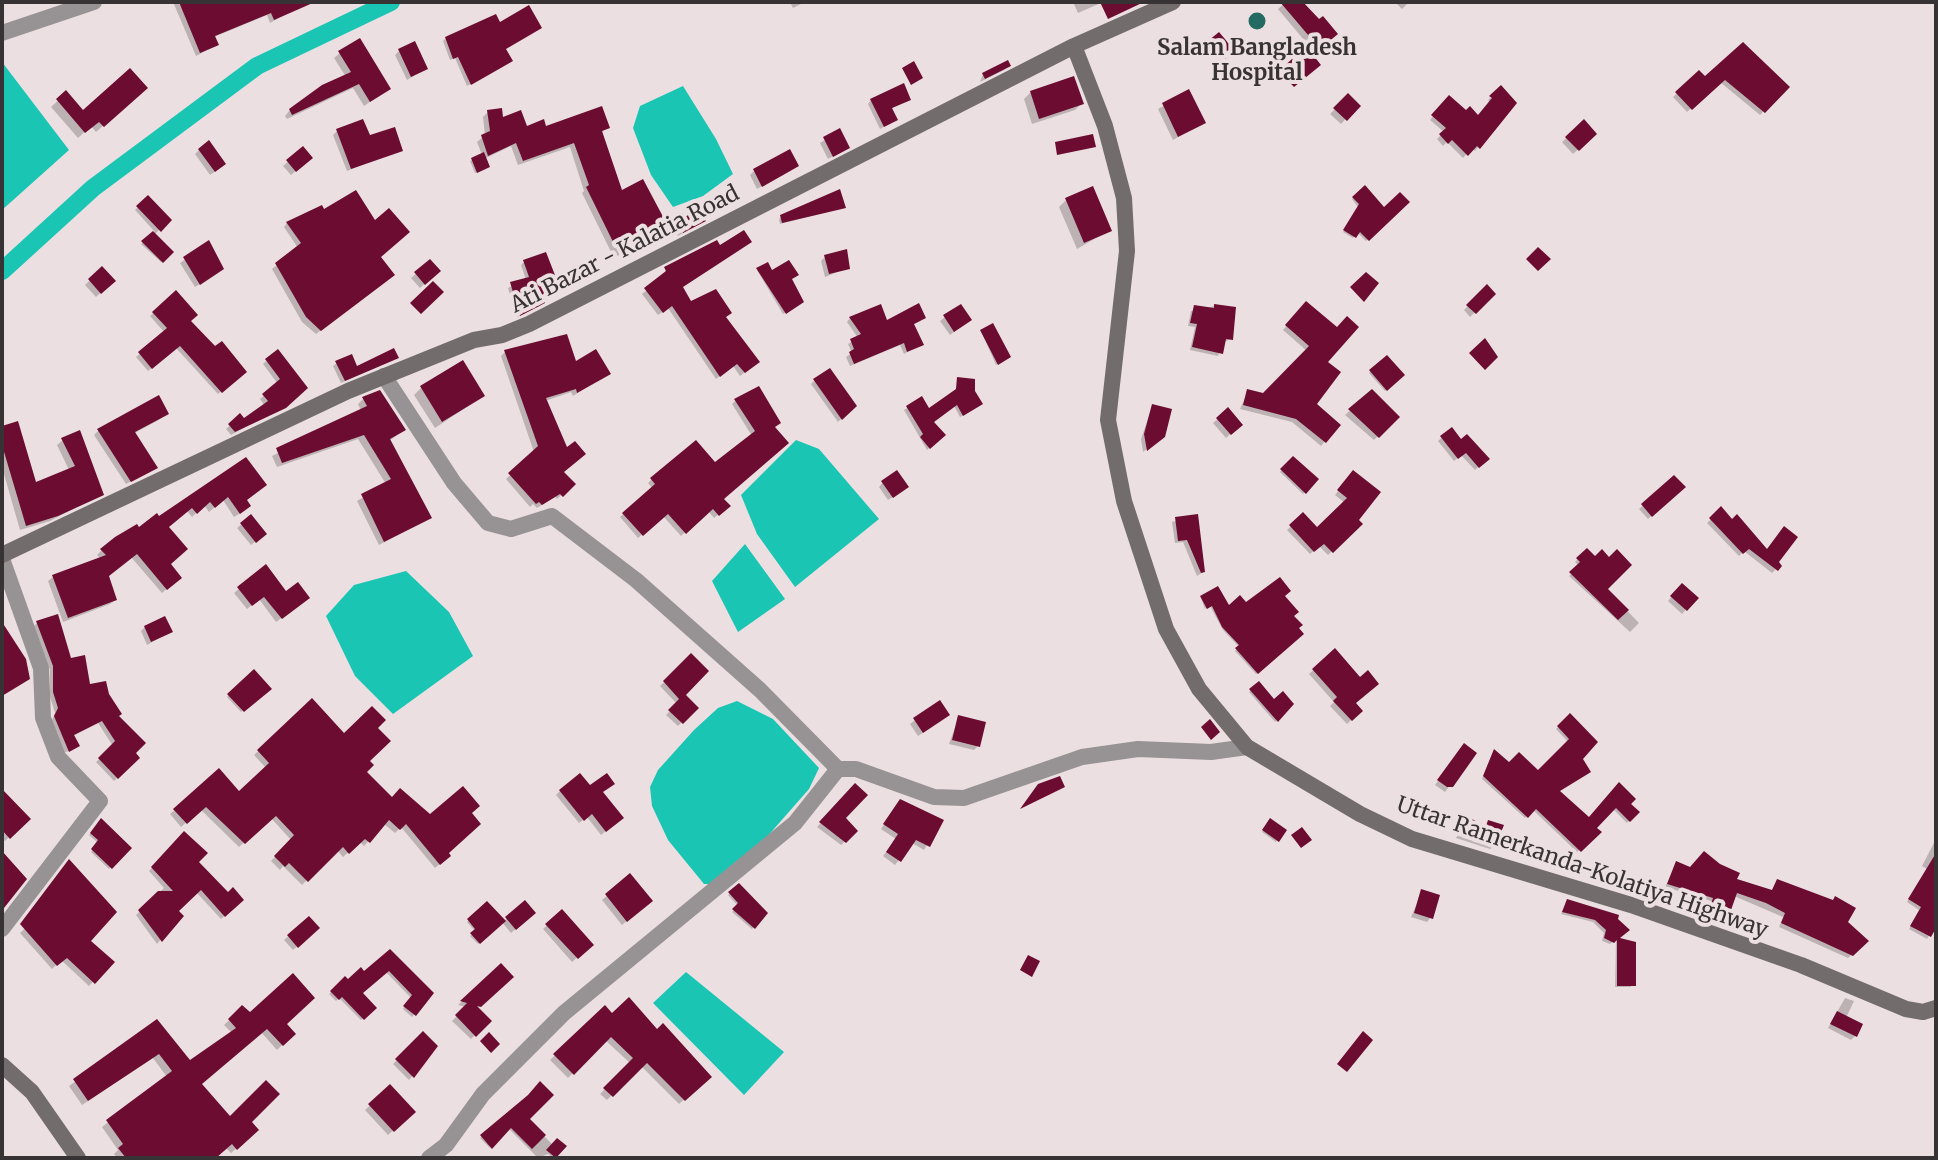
<!DOCTYPE html>
<style>
body{margin:0}
#map{position:relative;width:1938px;height:1160px;overflow:hidden;background:#ebdfe1;font-family:Merriweather,serif}
canvas{display:block}
.frame{position:absolute;inset:0;border:4px solid #373233;pointer-events:none}
</style>
<div id="map">
<canvas width="1938" height="1160"></canvas>
<div class="frame"></div>
</div>
<script>
const ctx = document.querySelector('canvas').getContext('2d');
ctx.lineJoin = 'round';
function paint(path, color) { ctx.fillStyle = color; ctx.fill(path, 'evenodd'); }
const poly = rows => new Path2D(rows.map(r => 'M' + r).join(''));
function strokePath(path, color, width, dash) { ctx.strokeStyle = color; ctx.lineWidth = width; ctx.lineCap = dash ? 'butt' : 'round'; ctx.setLineDash(dash || []); ctx.stroke(path); }
function write(font, color, halo, rows, align = 'center') {
  ctx.font = font + ' Merriweather,serif'; ctx.lineWidth = 8; ctx.setLineDash([]); ctx.textBaseline = 'middle'; ctx.strokeStyle = halo; ctx.fillStyle = color; for (const [text, x, y, turn = 0] of rows) {
    ctx.save(); ctx.translate(x, y); ctx.rotate((+turn || 0) * Math.PI / 180); ctx.textAlign = isNaN(turn) ? turn : align; if (halo) ctx.strokeText(text, 0, 0); ctx.fillText(text, 0, 0); ctx.restore();
  }
}
const water = poly([
 [2,62,69,150,2,210],
 [683,86,716,139,733,174,703,196,673,207,651,175,633,128,640,106],
 [796,440,819,449,879,519,795,587,757,534,741,495],
 [745,544,785,599,738,632,712,581],
 [406,571,449,612,473,656,393,714,355,676,326,616,354,585],
 [737,701,773,719,819,768,809,789,766,838,709,884,704,884,668,840,652,806,650,787,658,770,694,730,718,708],
 [686,972,784,1052,744,1095,653,1003]
]);
const shadow = poly([
 [173,2,289,2,293,10,270,23,267,15,214,37,217,45,196,56],
 [790,2,805,2,793,8],
 [1073,2,1103,2,1078,13],
 [1286,2,1302,2,1335,34,1314,52,1278,9],
 [1395,2,1409,2,1402,9],
 [1219,35,1228,55,1218,63,1205,47],
 [446,38,504,50,507,64,467,86,455,58,450,60,443,41],
 [1743,45,1787,87,1760,115,1720,82,1687,112,1673,97,1699,73,1705,79],
 [399,51,426,68,407,80,395,55],
 [340,53,389,89,364,106,353,88,287,119,285,116,290,110,346,77,334,58],
 [1009,65,1004,70,980,82,983,74],
 [1501,88,1514,103,1475,151,1472,148,1463,158,1447,142,1443,146,1437,139,1444,132,1430,120,1449,98,1476,121,1490,103,1488,100],
 [1031,92,1081,104,1075,110,1032,124,1024,99],
 [1188,92,1203,122,1173,140,1158,109],
 [66,93,82,113,139,94,96,132,91,126,78,138,51,107],
 [1348,96,1358,106,1341,124,1330,114],
 [909,99,891,109,896,120,880,129,868,104,871,100],
 [488,112,526,128,607,128,602,132,621,192,666,228,614,258,582,193,584,191,570,147,518,165,511,146,484,159,486,169,475,173,470,161,482,155,477,142,485,135,483,117],
 [1584,122,1595,134,1573,154,1562,142],
 [337,131,368,138,400,150,347,171,333,135],
 [839,131,848,148,828,159,820,143],
 [303,149,306,162,291,175,283,166],
 [199,150,220,168,210,175,195,154],
 [797,166,757,189,750,175,754,171],
 [1365,188,1384,210,1407,202,1366,241,1357,232,1353,238,1343,232,1358,207,1352,199],
 [148,198,169,220,154,235,171,252,161,262,141,244,155,232,135,210],
 [1066,200,1110,230,1077,249,1059,207],
 [844,208,780,224,779,219,781,217],
 [704,221,678,236,673,228,678,224],
 [287,223,378,257,388,279,316,334,302,322,272,269,298,248,284,227],
 [209,243,218,273,195,287,180,263],
 [720,248,681,287,691,304,724,318,753,366,740,376,733,366,716,379,668,308,658,315,642,294,664,276,666,269],
 [825,257,848,268,825,277,821,261],
 [430,262,438,271,420,288,411,278],
 [524,262,557,288,541,296,543,303,540,306,517,317,508,288,526,280,521,265],
 [101,269,113,281,96,297,85,285],
 [757,270,789,279,800,304,783,314],
 [1487,287,1494,294,1470,317,1464,310],
 [176,293,188,321,244,372,218,394,176,348,148,371,136,357,165,333,150,316],
 [1215,306,1231,339,1224,342,1218,356,1190,350,1195,327,1188,326,1191,311],
 [1302,307,1325,363,1314,405,1339,425,1321,446,1292,422,1240,409,1248,391,1264,395,1307,351,1283,330],
 [945,317,965,324,950,335,940,321],
 [850,318,886,323,921,321,912,325,921,344,904,354,900,345,850,366,846,357,852,353,848,344,858,338,847,322],
 [981,331,1007,358,996,365],
 [505,352,608,374,573,396,571,392,545,401,562,472,573,484,557,499,555,497,537,508,533,504,530,507,506,479,534,452,501,356],
 [397,358,341,383,333,366,337,363,356,369],
 [1387,358,1402,375,1385,391,1369,373],
 [266,361,305,388,279,409,231,435,226,429,240,416,244,421,265,406,260,399,278,384,263,364],
 [958,379,978,406,960,417,954,406,931,423,943,435,927,450,904,410,922,399,929,410,955,393],
 [814,381,854,406,838,422,811,384],
 [421,388,483,396,435,428,414,395],
 [1372,391,1397,417,1374,440,1345,415],
 [363,399,404,430,389,441,429,518,379,545,357,501,386,484,358,439,277,467,272,456,361,411,358,404],
 [735,401,774,428,722,499,728,506,714,518,708,511,681,536,663,516,638,538,620,517,652,488,648,483,651,480,696,442,715,465,752,436,732,404],
 [1152,407,1159,440,1143,452,1141,439],
 [1228,410,1240,425,1226,438,1213,423],
 [162,418,133,434,151,471,126,484,94,435,98,431],
 [2,428,35,485,69,470,57,445,63,440,102,494,50,521,20,530,2,467],
 [1451,429,1461,442,1487,459,1475,470,1461,455,1454,461,1438,441],
 [1293,458,1316,479,1303,494,1280,472],
 [246,460,244,511,234,517,223,500,209,512,204,505,192,517,187,511,166,527,168,565,174,582,162,593,131,557,107,576,115,600,110,604,63,622,48,581,53,577,101,559,97,555,102,550,158,518],
 [1350,476,1356,520,1360,524,1328,555,1319,546,1310,554,1287,530,1303,515,1317,530,1345,503,1335,495],
 [1674,478,1683,487,1648,519,1639,509],
 [883,482,902,491,888,500,879,487],
 [1721,509,1779,566,1772,573,1744,551,1739,556,1707,523],
 [1196,516,1203,572,1197,576,1183,542,1175,543,1172,522],
 [242,524,260,538,251,545,237,528],
 [1587,550,1606,589,1639,623,1630,632,1569,576,1579,566,1575,562],
 [265,567,286,593,303,602,276,622,259,599,247,609,234,593],
 [1682,585,1696,598,1682,614,1668,601],
 [1201,598,1228,609,1246,604,1292,616,1302,634,1256,674,1235,651,1239,647,1223,630,1210,606,1205,609],
 [37,623,117,716,138,758,114,781,96,762,113,746,98,723,73,736,78,746,64,753,52,720,55,713,50,697,50,670,34,626],
 [145,627,170,632,147,645,141,631],
 [1335,651,1354,704,1360,711,1347,724,1330,706,1334,702,1309,674],
 [691,656,683,695,696,708,678,726,666,715,677,704,660,686],
 [254,672,269,689,241,712,227,697],
 [1259,683,1274,701,1291,704,1275,722,1249,692],
 [312,701,344,735,376,728,364,772,392,800,430,817,470,813,446,853,449,856,435,868,401,827,395,833,384,824,364,846,360,842,343,857,337,850,302,885,283,866,280,870,271,861,291,840,271,818,239,847,201,810,181,827,170,814,218,771,239,794,266,768,254,755],
 [1570,716,1595,742,1557,791,1588,819,1619,785,1637,812,1627,823,1612,808,1595,828,1599,832,1577,852,1533,810,1525,818,1482,779,1493,753,1509,765,1538,773,1568,742,1556,729],
 [959,717,978,746,974,750,949,744],
 [943,719,918,736,910,724,915,720],
 [1460,750,1474,753,1445,792,1435,785],
 [855,785,843,818,856,831,841,845,817,827],
 [590,788,601,793,617,822,601,835,587,817,579,823,556,795,560,791],
 [897,805,941,821,924,850,912,843,895,865,883,856,896,839,881,829],
 [2,814,28,819,5,841,2,838],
 [1466,819,1485,827,1489,822,1494,846,1490,849,1456,838],
 [1270,820,1284,830,1276,842,1262,832],
 [101,821,129,848,109,869,91,852,98,843,89,835],
 [185,834,196,862,228,894,242,900,221,919,196,892,176,911,181,916,157,944,136,915,164,888,149,871],
 [1936,839,1936,871,1933,873,1922,866],
 [1677,863,1771,892,1778,881,1845,922,1866,942,1848,958,1779,927,1783,917,1734,896,1726,912,1709,907,1711,901,1665,887],
 [630,876,646,905,622,925,602,900],
 [1918,883,1936,891,1936,924,1927,939,1909,929,1919,910,1907,902],
 [739,886,765,914,752,929,732,912,738,906,728,895],
 [1422,892,1431,917,1427,922,1411,917],
 [62,894,88,941,112,962,89,986,61,960,52,969,20,933],
 [1567,901,1616,916,1616,939,1634,944,1631,987,1615,987,1616,939,1610,944,1602,941,1604,933,1593,922,1561,914],
 [525,903,534,913,511,933,502,922,478,944,470,936,475,931,467,922,487,904,504,921],
 [561,912,591,945,572,962,543,929],
 [309,918,317,928,293,950,284,940],
 [390,952,432,993,412,1017,403,1009,411,998,386,972,360,994,374,1008,361,1020,339,998,336,1001,329,994,345,979,348,982,364,974],
 [501,966,511,977,477,1008,489,1021,471,1039,452,1021,466,1007,458,1005],
 [1845,998,1854,1001,1846,1018,1855,1036,1851,1040,1828,1028],
 [242,1008,249,1015,284,1024,294,1034,277,1050,261,1032,200,1084,230,1119,257,1130,231,1153,225,1147,215,1158,117,1158,114,1154,118,1150,102,1127,167,1077,153,1058,82,1105,69,1086,157,1021,189,1063,232,1033,224,1025],
 [605,1008,612,1016,657,1032,663,1026,710,1077,679,1104,641,1066,607,1100,600,1094,630,1063,605,1040,568,1078,550,1060],
 [423,1034,435,1047,409,1080,393,1064],
 [390,1087,413,1112,388,1135,365,1110],
 [528,1098,527,1119,553,1145,564,1147,554,1158,548,1154,538,1158,508,1128,490,1148,480,1138]
]);
const canal = poly([
 [2,271,93,188,257,66,391,2]
]);
const building = poly([
 [179,2,315,2,274,20,271,13,215,36,219,45,200,53],
 [1100,2,1144,2,1108,19],
 [1280,2,1303,2,1319,19,1323,16,1338,34,1320,49],
 [529,5,542,28,506,49,513,61,471,85,458,57,453,59,445,37,496,14,500,22],
 [1219,32,1235,51,1223,61,1208,41],
 [360,38,391,89,370,102,359,84,292,115,289,109,322,85,351,72,338,51],
 [415,41,428,69,411,77,398,49],
 [1743,42,1790,87,1765,113,1725,80,1692,110,1675,92,1699,70,1705,76],
 [1306,46,1321,65,1294,87,1279,71],
 [1008,60,1011,66,985,79,982,73],
 [914,61,923,78,911,85,902,68],
 [130,68,148,88,104,127,99,122,85,133,56,99,66,90,83,110],
 [1074,76,1084,104,1039,119,1030,91],
 [904,83,911,100,892,108,898,120,884,127,870,99],
 [1501,85,1517,103,1480,149,1477,146,1468,156,1452,140,1448,144,1439,134,1446,128,1431,115,1449,95,1466,110,1470,106,1478,115,1492,98,1489,96],
 [1189,89,1206,123,1178,137,1162,103],
 [1348,93,1361,106,1347,121,1333,108],
 [602,106,610,128,602,131,622,190,643,179,669,228,619,254,586,187,589,185,574,143,523,161,516,143,488,156,481,135,490,131,487,110,502,108,503,117,521,110,527,126,544,119,546,126],
 [363,119,370,135,395,127,403,151,351,169,336,129],
 [1584,119,1597,134,1579,151,1565,137],
 [840,128,850,148,833,157,823,137],
 [1093,134,1096,147,1057,155,1055,142],
 [209,140,226,164,215,172,198,149],
 [303,146,313,158,296,172,286,160],
 [790,149,799,166,762,187,753,169],
 [484,152,490,167,477,173,471,158],
 [1365,185,1384,207,1400,192,1410,202,1369,241,1360,232,1356,238,1343,230,1359,204,1352,197],
 [1093,186,1112,231,1084,243,1065,198],
 [840,189,846,208,782,223,780,215],
 [356,190,375,220,389,208,410,232,381,257,395,275,321,331,306,317,275,263,301,243,286,222,322,205,324,209],
 [148,195,172,220,161,232,136,206],
 [699,209,706,221,683,233,676,222],
 [744,230,752,242,683,287,691,301,716,289,732,313,726,317,760,362,745,373,737,364,720,377,672,306,663,313,644,288,666,271,664,267,717,240,720,245],
 [153,231,174,252,163,263,141,241],
 [209,240,224,269,200,285,183,257],
 [1538,247,1551,259,1538,271,1526,259],
 [847,249,850,269,829,274,824,255],
 [546,252,560,288,543,294,545,303,520,316,510,282,529,277,523,260],
 [430,259,441,271,425,285,414,272],
 [789,260,799,275,792,279,804,302,786,314,756,268,768,262,772,270],
 [102,266,116,281,101,294,88,279],
 [1366,272,1379,283,1364,302,1350,287],
 [433,281,444,292,421,314,410,303],
 [1487,284,1496,294,1476,314,1466,305],
 [176,290,198,315,191,321,215,346,222,341,247,372,222,393,180,346,152,369,138,352,167,328,152,312],
 [1306,301,1337,327,1347,316,1359,327,1328,362,1341,372,1317,404,1341,425,1326,443,1296,419,1243,405,1247,389,1263,393,1309,346,1285,325],
 [919,303,926,318,914,324,924,345,907,352,904,343,854,364,849,352,854,349,850,339,861,334,849,317,881,304,887,320],
 [961,304,972,320,954,332,943,315],
 [1214,304,1236,307,1233,340,1226,339,1223,354,1192,347,1197,324,1190,323,1194,305,1214,308],
 [993,323,1011,357,998,365,980,330],
 [567,334,576,361,596,349,611,374,577,393,576,389,546,398,567,447,575,441,586,454,564,472,576,484,563,497,560,494,542,505,539,502,536,504,508,473,538,446,504,350],
 [1485,338,1498,357,1485,370,1469,353],
 [394,348,399,358,345,381,335,361,352,354,357,366],
 [278,349,308,388,286,408,235,432,228,424,240,413,244,418,268,401,262,394,280,379,265,359],
 [1387,355,1405,375,1387,391,1369,370],
 [463,360,485,396,442,422,420,386],
 [830,368,857,406,842,420,813,379],
 [957,377,975,379,975,391,983,404,963,416,957,405,934,422,946,435,930,449,920,437,923,434,906,406,922,396,929,408,956,389],
 [759,386,781,423,775,427,789,443,724,499,731,506,719,516,713,509,686,534,668,514,643,536,622,513,655,484,650,478,696,440,715,462,755,431,734,399],
 [1372,389,1400,417,1379,438,1348,409],
 [380,390,406,430,390,439,432,518,384,542,361,494,391,479,364,435,282,463,276,448,367,406,362,397],
 [159,395,169,414,135,432,158,468,131,482,97,429],
 [1152,404,1172,409,1165,437,1147,451,1144,434],
 [1228,407,1243,425,1231,435,1216,418],
 [18,421,36,482,75,466,61,438,80,430,104,495,58,516,26,526,2,445,2,426],
 [1452,427,1461,439,1467,434,1490,459,1479,468,1466,453,1458,459,1440,436],
 [1293,456,1319,479,1306,494,1280,469],
 [246,457,267,485,247,500,251,506,240,514,228,497,215,508,210,502,197,514,192,508,169,527,188,549,171,564,182,578,167,590,137,554,109,576,117,600,68,618,52,575,106,555,100,549,115,537,137,524,139,527,157,513,159,516],
 [897,470,909,487,893,498,881,481],
 [1353,470,1381,492,1359,520,1363,524,1333,553,1324,544,1314,552,1289,525,1303,512,1317,527,1347,498,1337,490],
 [1674,475,1686,487,1652,517,1641,504],
 [1721,506,1732,519,1737,514,1767,549,1784,526,1798,537,1779,562,1782,566,1778,571,1749,549,1743,554,1709,518],
 [251,514,267,534,256,543,240,523],
 [1198,514,1205,572,1201,573,1187,540,1178,541,1175,517],
 [1587,548,1595,556,1602,549,1609,557,1617,549,1632,565,1608,589,1629,610,1618,620,1569,572,1580,562,1576,558],
 [266,564,286,591,298,582,310,598,282,619,264,597,252,606,237,587],
 [1280,577,1291,591,1285,596,1299,612,1294,616,1303,625,1299,628,1304,634,1258,674,1235,648,1239,645,1222,627,1212,606,1207,609,1200,596,1218,586,1229,605,1240,595,1246,602],
 [1682,583,1699,598,1687,611,1670,596],
 [58,614,71,658,85,655,90,684,106,681,109,694,122,714,119,716,146,743,136,753,140,758,118,779,98,758,115,741,102,721,74,735,80,746,69,752,54,716,58,708,53,692,53,666,36,621],
 [165,616,173,632,151,642,144,626],
 [2,622,26,659,30,679,2,696],
 [1335,648,1360,677,1368,670,1379,684,1356,703,1363,711,1352,721,1333,701,1337,697,1312,669],
 [691,653,709,671,686,695,699,708,683,724,668,710,679,699,663,681],
 [254,669,272,689,244,712,227,694],
 [1259,681,1274,699,1283,691,1294,704,1278,722,1249,689],
 [312,698,344,733,372,706,386,720,378,728,391,741,370,761,374,765,367,772,392,797,400,788,430,814,463,786,480,806,472,813,481,824,449,853,451,856,440,865,406,824,400,830,389,820,370,843,365,839,349,854,343,847,308,882,289,863,285,867,274,856,294,835,276,816,245,844,206,807,187,824,173,809,219,768,239,791,269,763,257,750],
 [940,700,950,715,923,733,913,718],
 [1570,713,1598,742,1583,759,1591,772,1560,791,1589,817,1619,782,1636,799,1631,804,1640,812,1630,822,1616,808,1597,828,1602,832,1581,852,1536,809,1528,818,1483,776,1494,749,1509,762,1519,752,1538,770,1569,739,1557,726],
 [958,715,986,722,980,747,952,740],
 [1210,719,1220,732,1211,740,1201,727],
 [1464,743,1477,753,1453,787,1447,787,1437,780],
 [580,773,590,785,607,773,615,784,603,792,624,818,606,832,592,814,584,821,559,790],
 [1060,776,1065,787,1020,809,1038,784],
 [855,783,868,795,846,818,858,831,846,843,819,822],
 [2,789,31,819,10,839,2,830],
 [900,799,944,820,930,847,916,840,901,862,886,852,898,834,883,824],
 [1466,816,1486,826,1488,820,1504,825,1495,847,1458,835],
 [101,818,132,848,112,869,91,849,98,840,90,833],
 [1270,818,1287,830,1279,842,1262,830],
 [1302,827,1312,840,1301,848,1291,835],
 [184,831,208,853,199,862,228,892,233,887,244,900,225,917,201,890,179,911,184,916,162,942,138,910,158,891,173,891,151,867],
 [2,851,27,879,4,908,2,905],
 [1704,851,1720,864,1740,873,1737,879,1772,890,1777,879,1833,900,1835,896,1856,908,1848,922,1869,941,1853,956,1781,923,1785,913,1766,903,1737,893,1731,910,1711,904,1713,898,1667,884,1676,861,1690,867],
 [1936,853,1936,928,1931,937,1910,926,1921,907,1908,899],
 [69,859,117,912,91,941,115,962,95,984,67,958,57,966,20,924],
 [630,873,653,901,627,922,605,894],
 [739,883,768,913,755,929,732,909,738,903,728,892],
 [1421,889,1440,895,1433,919,1414,913],
 [1567,899,1619,915,1618,919,1630,930,1620,938,1636,942,1636,986,1617,986,1617,940,1614,943,1604,938,1606,930,1595,920,1562,912],
 [525,900,536,913,516,930,505,917],
 [487,901,506,921,480,944,470,933,475,929,467,919],
 [562,909,594,945,578,959,545,924],
 [309,916,320,928,298,948,287,935],
 [390,949,434,993,416,1016,403,1006,412,995,389,971,363,993,377,1008,364,1020,342,997,339,1000,330,991,345,976,348,979,361,967,364,971],
 [1028,955,1040,961,1032,977,1020,970],
 [501,963,514,977,481,1007,477,1006,492,1021,476,1037,455,1015,467,1003,460,1001],
 [293,973,315,998,287,1024,296,1034,283,1046,267,1029,202,1084,230,1116,266,1080,280,1094,252,1122,259,1130,237,1150,232,1144,216,1158,126,1158,118,1148,123,1144,106,1120,172,1071,159,1054,88,1101,73,1079,157,1019,190,1060,236,1028,228,1019,242,1005,250,1012],
 [629,997,657,1029,663,1023,712,1077,685,1101,647,1063,613,1097,603,1088,633,1058,611,1037,574,1075,553,1054,605,1005,612,1013],
 [1837,1011,1863,1024,1857,1037,1830,1024],
 [423,1031,438,1046,414,1078,395,1059],
 [1363,1031,1373,1040,1347,1072,1337,1064],
 [489,1032,500,1044,491,1053,480,1041],
 [540,1081,554,1095,530,1119,546,1135,532,1149,511,1128,492,1149,480,1135,528,1095],
 [390,1084,416,1112,394,1132,368,1104],
 [557,1138,567,1146,556,1158,546,1150]
]);
const street = poly([
 [2,33,94,2],
 [384,376,454,483,488,523,511,529,552,516,636,580,760,690,838,769],
 [2,559,41,668,43,718,58,757,100,801,2,929],
 [429,1158,446,1145,483,1094,564,1013,795,823,838,769,856,769,934,797,964,798,1082,757,1138,749,1211,752,1247,747]
]);
const secondary = poly([
 [1074,46,1105,126,1124,198,1127,251,1108,420,1124,501,1166,629,1199,689,1247,747,1360,814,1412,839,1631,905,1801,965,1906,1009,1923,1012,1936,1008],
 [2,555,348,391,474,340,502,335,529,324,1074,46,1173,2],
 [2,1065,32,1092,78,1158]
]);
const markers = [
 [1257,21,10,"#236b62"]
];
const poiNames = [
 ["Salam Bangladesh",1257,49],
 ["Hospital",1257,74]
];
const streetNames = [
 ["Ati Bazar - Kalatia Road",625,250,-27],
 ["Uttar Ramerkanda-Kolatiya Highway",1582,868,19]
];
paint(water, '#1ac5b4');
paint(shadow, '#0003');
strokePath(canal, '#1ac5b4', 18);
paint(building, '#6b0c30');
strokePath(street, '#979293', 16);
strokePath(secondary, '#736c6d', 16);
for (const [x, y, r, color] of markers) { const dot = new Path2D(); dot.arc(x, y, r, 0, 2 * Math.PI); ctx.fillStyle = color; ctx.fill(dot); strokePath(dot, '#ebdfe1', 3); }
write('bold 22px', '#373233', '#ebdfe1', poiNames);
write('22px', '#373233', '#ebdfe1', streetNames);
</script>
